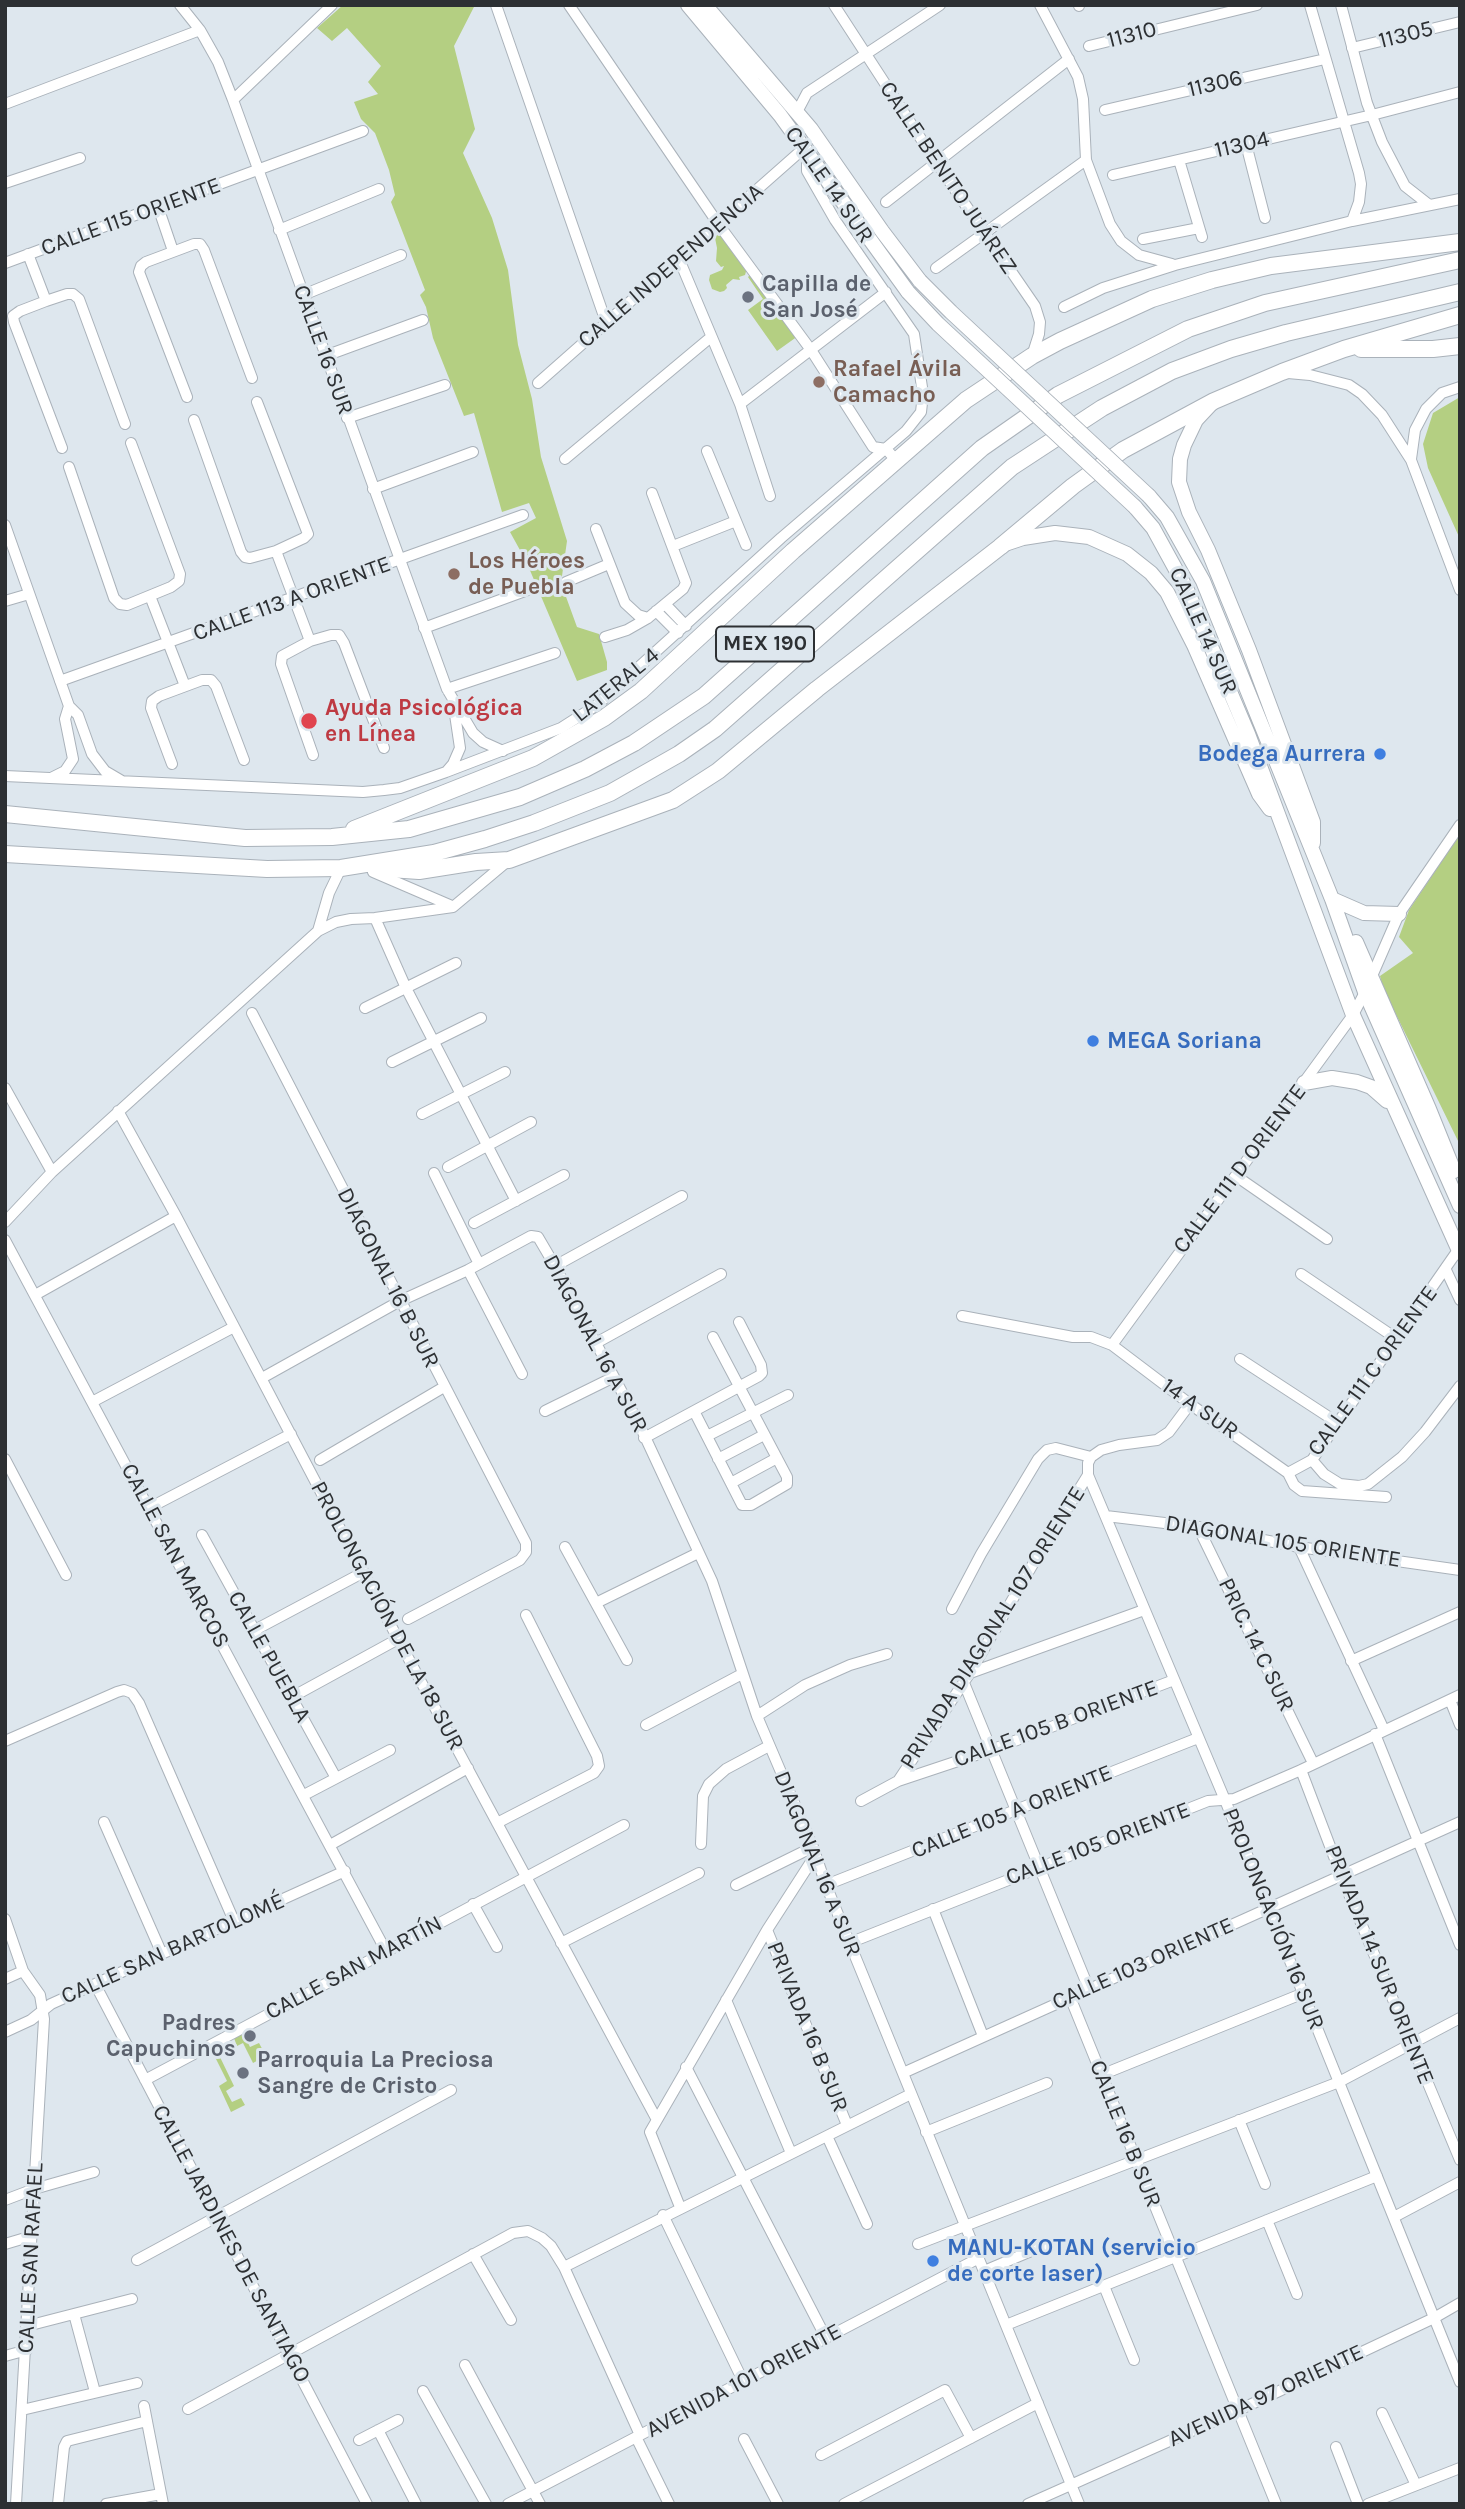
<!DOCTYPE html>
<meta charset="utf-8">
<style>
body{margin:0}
#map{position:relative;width:1465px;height:2509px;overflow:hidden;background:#dee7ee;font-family:Karla,sans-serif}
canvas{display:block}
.frame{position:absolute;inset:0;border:7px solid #2d3033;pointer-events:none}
</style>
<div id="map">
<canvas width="1465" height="2509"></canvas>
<div class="frame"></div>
</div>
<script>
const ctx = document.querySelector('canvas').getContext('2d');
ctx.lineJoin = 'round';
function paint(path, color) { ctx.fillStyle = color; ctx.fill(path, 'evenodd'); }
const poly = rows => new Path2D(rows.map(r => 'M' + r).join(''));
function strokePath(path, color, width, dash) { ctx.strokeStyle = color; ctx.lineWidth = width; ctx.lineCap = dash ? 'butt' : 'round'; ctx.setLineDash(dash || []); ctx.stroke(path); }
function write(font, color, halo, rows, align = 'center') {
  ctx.font = font + ' Karla,sans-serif'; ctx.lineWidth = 6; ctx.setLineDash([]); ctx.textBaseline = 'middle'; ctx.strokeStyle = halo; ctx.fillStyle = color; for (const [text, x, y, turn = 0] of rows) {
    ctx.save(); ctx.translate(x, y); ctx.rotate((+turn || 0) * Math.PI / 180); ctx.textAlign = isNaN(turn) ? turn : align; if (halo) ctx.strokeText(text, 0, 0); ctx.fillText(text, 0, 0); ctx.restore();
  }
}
const green = poly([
 [343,5,475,5,454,46,475,129,463,153,492,218,508,270,518,345,532,399,541,457,567,541,561,583,577,627,599,634,607,662,607,670,577,681,526,561,510,532,536,518,529,503,502,512,474,413,464,416,433,338,426,307,420,295,425,290,391,202,395,195,389,170,375,133,361,119,354,102,378,94,368,82,381,66,347,28,332,41,317,28],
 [720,230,747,268,745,275,739,277,740,280,733,279,726,285,727,288,724,291,720,292,712,289,709,280,710,275,722,270,724,266,721,267,716,261,717,248,715,238],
 [750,275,798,336,777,351,748,310,763,299,748,277],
 [1460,397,1460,539,1428,468,1423,444,1433,413],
 [1460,834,1460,1145,1383,988,1380,976,1413,953,1399,937,1409,910],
 [241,2029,250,2047,259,2043,266,2056,253,2063,243,2043,237,2046,232,2033],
 [219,2042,224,2052,219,2055,234,2086,226,2091,232,2102,241,2098,245,2105,231,2112,219,2086,227,2081,210,2047]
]);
const minor = poly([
 [180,5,200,30,218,62,233,100,447,689,473,733,483,742,503,751],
 [496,5,606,322],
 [569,5,719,225,811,350,873,447,886,449,897,461],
 [834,5,936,162,1035,306,1040,322,1039,334,1032,356],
 [1040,5,1078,77,1083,99,1086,160,1110,224,1121,241,1139,255,1172,264],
 [1079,5,1079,6],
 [1310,5,1359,173,1361,184,1359,202,1352,221],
 [1341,5,1367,103,1382,142,1405,186,1428,204],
 [1089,46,1257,5],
 [1352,48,1460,22],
 [233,100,332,5],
 [5,104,200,30],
 [1105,110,1325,59],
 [797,112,807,93,940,5],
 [1246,144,1265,218],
 [1179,160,1202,237],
 [1113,175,1372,115,1460,92],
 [5,183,80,158],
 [886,202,1069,59],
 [158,207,173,251],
 [279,230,379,189],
 [1143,239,1199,228],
 [28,254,46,301],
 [679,259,740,404,770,496],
 [5,263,363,131],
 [936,268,1086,160],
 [303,295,401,255],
 [1064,307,1103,288,1175,265,1352,221,1460,199],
 [325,356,423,320],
 [1288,373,1310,375,1349,385,1362,394,1382,415,1411,460,1460,590],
 [538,383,803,149],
 [187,397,139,272,141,266,146,262,194,244,200,244,204,250,252,378],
 [740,404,886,292],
 [347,418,445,385],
 [194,420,241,552,245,557,250,558,276,551,304,538,308,534,257,402],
 [62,448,14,322,13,316,20,311,46,301,67,294,73,294,79,299,125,424],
 [707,451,746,545],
 [565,459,711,337],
 [1411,459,1415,430,1426,409,1442,393,1460,387],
 [69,467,114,598,120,604,127,605,171,587,179,581,180,574,131,443],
 [373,489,473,452],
 [5,525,69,706,78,715,92,754,105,771,122,781],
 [596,529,625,603,638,615,648,618],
 [673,546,736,521],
 [276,551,310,641],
 [566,582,609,564],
 [150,596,185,686],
 [5,601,29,594],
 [665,604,686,626],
 [656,611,678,633],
 [424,628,533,588],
 [605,637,627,630,648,618,683,589,686,583,652,493],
 [60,681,523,515],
 [447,689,555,653],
 [313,755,281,664,282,656,310,641,331,635,339,635,344,643,384,748],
 [172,764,151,708,152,701,159,696,202,680,211,680,216,686,244,760],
 [447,771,453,764,460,748,453,701],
 [5,776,363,792,384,790,400,788,446,772,561,728,597,705,781,538,906,431,921,412,923,394,914,334,835,220,807,171,807,154],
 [51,778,65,771,73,759,65,719,69,706],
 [373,872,452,906],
 [375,918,406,988,516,1201],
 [318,931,329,893,341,868],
 [365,1008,456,963],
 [252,1013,526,1543,526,1552,520,1560,408,1619],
 [392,1062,481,1018],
 [5,1088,52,1172],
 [118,1111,176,1216,398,1639,657,2120],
 [422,1114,505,1072],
 [448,1167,531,1122],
 [434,1173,479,1264],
 [1236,1176,1327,1239],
 [5,1222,52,1172,318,931,336,922,351,919,375,918,453,907,509,860],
 [474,1223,564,1175],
 [5,1240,386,1951],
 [555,1266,682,1196],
 [468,1270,522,1374],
 [1446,1270,1460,1300],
 [1301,1274,1397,1339],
 [35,1295,176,1216],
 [962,1316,1073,1337,1091,1337,1112,1345,1190,1404,1288,1473],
 [596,1343,721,1274],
 [1112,1345,1353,1015,1365,992,1399,914,1460,825],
 [1240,1359,1338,1423],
 [262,1378,400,1301,468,1270,531,1236,538,1237,555,1266,640,1426,712,1581,757,1716,813,1847,826,1885,1079,2504],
 [92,1402,234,1327],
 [545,1411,614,1377],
 [694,1411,742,1505,751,1505,787,1484,787,1477,713,1337],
 [707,1436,788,1395],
 [644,1438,759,1376,762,1373,761,1365,739,1322],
 [1091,1457,1088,1463,1088,1475,1225,1800,1460,2382],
 [1091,1457,1101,1450,1119,1445,1157,1440,1169,1432,1190,1404],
 [5,1459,66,1575],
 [718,1459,764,1435],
 [320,1460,444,1387],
 [1312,1460,1324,1474,1340,1484,1359,1486,1368,1484,1402,1457,1425,1432,1460,1386],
 [731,1483,777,1458],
 [1386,1497,1302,1491,1294,1485,1288,1473,1312,1460,1458,1250],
 [149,1508,291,1434],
 [1106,1516,1198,1527,1299,1547,1460,1570],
 [1198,1527,1313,1763],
 [202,1535,336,1778],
 [565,1547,627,1660],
 [1299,1547,1384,1730],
 [596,1603,698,1553],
 [952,1609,981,1554,1038,1459,1047,1450,1056,1448,1091,1457],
 [253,1631,364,1572],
 [1351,1661,1460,1612],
 [970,1673,1144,1610],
 [964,1683,1089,1989],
 [292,1697,398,1639],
 [1450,1700,1460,1725],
 [757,1716,805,1685,850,1665,887,1654],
 [646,1725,742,1674],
 [1375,1734,1460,1945],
 [5,1741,117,1692,124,1690,132,1693,139,1703,234,1921],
 [1301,1770,1341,1875,1460,2160],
 [898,1781,970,1673,1033,1564,1088,1475],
 [304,1795,390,1750],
 [861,1801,898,1781,991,1750,1174,1680],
 [104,1822,162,1954],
 [497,1823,594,1773,599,1766,597,1756,526,1615],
 [701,1844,703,1796,709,1784,726,1769,769,1746],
 [330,1845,468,1768],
 [736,1885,813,1847],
 [826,1885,1198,1738],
 [473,1904,497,1947],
 [933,1909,983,2036],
 [5,1919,23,1971,40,1995,44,2019,16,2504],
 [767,1930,847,2125],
 [561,1943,699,1873],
 [849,1943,1208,1801,1234,1799,1301,1770,1460,1695],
 [5,1979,23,1971],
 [95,1984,367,2504],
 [1070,1997,1276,2504],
 [726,2000,791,2153],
 [5,2032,31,2020,51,2004,345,1871],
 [686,2067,826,2338],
 [903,2073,1460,1822],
 [1101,2075,1304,1993],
 [145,2080,624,1825],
 [1239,2120,1265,2184],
 [926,2132,1047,2083],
 [827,2136,867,2224],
 [5,2200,34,2189,94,2172],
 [680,2207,650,2132,767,1930,816,1854],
 [663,2215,743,2381],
 [1394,2217,1460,2182],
 [1267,2220,1297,2294],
 [5,2244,32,2236],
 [918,2244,1339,2082,1460,2018],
 [473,2254,511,2320],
 [137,2260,451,2090],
 [564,2267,911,2094],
 [984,2271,1048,2244],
 [1104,2286,1134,2360],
 [74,2314,95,2392],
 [1006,2325,1377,2176],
 [27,2326,132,2299],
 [5,2356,27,2350],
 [465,2365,540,2504],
 [423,2391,486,2504],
 [144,2406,163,2504],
 [188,2409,513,2233,528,2231,542,2238,551,2246,564,2267,640,2435],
 [22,2410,137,2383],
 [1382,2413,1416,2485],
 [378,2430,416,2504],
 [636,2437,669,2504],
 [744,2439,778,2504],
 [359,2440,398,2420],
 [1336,2447,1358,2504],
 [821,2455,945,2390,971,2438],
 [58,2504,64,2447,67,2441,147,2421],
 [106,2504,161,2494],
 [508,2504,979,2258],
 [844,2504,1038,2403],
 [1028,2504,1239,2410,1434,2318,1460,2303],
 [1368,2504,1460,2468]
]);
const major = poly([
 [688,5,780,115,908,292],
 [705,5,811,129,882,231,920,281],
 [1211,404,1196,420,1184,445,1180,459,1179,482,1189,512,1208,550,1249,650,1313,822,1313,843],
 [1149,496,1167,517,1203,581,1332,899,1365,992,1460,1206],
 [1135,507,1153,528,1187,590,1248,734,1353,1015,1460,1253],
 [1008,543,1023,538,1055,533,1089,537,1127,554,1151,573,1167,592,1194,645,1259,794,1270,809],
 [1332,899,1364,913,1399,914],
 [1356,942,1429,1109,1454,1171],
 [1304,1083,1332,1078,1357,1082,1371,1087,1387,1101]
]);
const highway = poly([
 [1361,349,1433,349,1460,346],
 [5,814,245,838,332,837,409,829,520,797,585,769,634,743,704,696,982,448,1058,395,1188,329,1265,303,1460,260],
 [354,829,533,758,604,718,641,691,793,551,966,400,1032,356,1060,341,1152,299,1212,280,1271,266,1460,242],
 [5,854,267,869,341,868,434,853,485,839,534,823,610,793,679,754,715,729,1012,467,1102,408,1172,371,1231,349,1286,333,1460,292],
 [375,868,419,871,476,862,509,860,673,800,718,771,817,689,1000,547,1073,486,1123,450,1214,401,1282,372,1344,349,1460,315]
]);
const majorBridge = poly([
 [920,281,951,312,1149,496],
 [908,292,938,324,1135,507]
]);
const markers = [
 [748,297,7,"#6b7280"],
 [819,382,7,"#8d6e63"],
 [454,574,7,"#8d6e63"],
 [309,721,9,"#e0444e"],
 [1380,754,7,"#3f7fe0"],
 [1093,1041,7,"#3f7fe0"],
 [250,2036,7,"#6b7280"],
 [243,2073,7,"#6b7280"],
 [933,2261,7,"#3f7fe0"]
];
const shields = [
 [765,644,98]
];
const shieldNames = [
 ["MEX 190",765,644]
];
const streetNames = [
 ["11310",1132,35,-14],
 ["11305",1406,35,-14],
 ["11306",1215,84,-13],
 ["11304",1242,145,-13],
 ["CALLE BENITO JUÁREZ",948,178,56],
 ["CALLE 14 SUR",829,185,55],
 ["CALLE 115 ORIENTE",131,217,-20],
 ["CALLE INDEPENDENCIA",671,266,-41],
 ["CALLE 16 SUR",323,350,70],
 ["CALLE 113 A ORIENTE",292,599,-20],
 ["CALLE 14 SUR",1203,631,66],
 ["LATERAL 4",616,685,-39],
 ["CALLE 111 D ORIENTE",1240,1169,-53],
 ["DIAGONAL 16 B SUR",388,1278,63],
 ["DIAGONAL 16 A SUR",595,1344,62],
 ["CALLE 111 C ORIENTE",1373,1371,-54],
 ["14 A SUR",1200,1409,35],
 ["DIAGONAL 105 ORIENTE",1283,1542,9],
 ["CALLE SAN MARCOS",175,1556,62],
 ["PROLONGACIÓN DE LA 18 SUR",387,1616,62],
 ["PRIVADA DIAGONAL 107 ORIENTE",993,1628,-58],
 ["PRIC. 14 C SUR",1256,1645,64],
 ["CALLE PUEBLA",269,1657,61],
 ["CALLE 105 B ORIENTE",1056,1724,-20],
 ["CALLE 105 A ORIENTE",1012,1812,-22],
 ["CALLE 105 ORIENTE",1098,1844,-21],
 ["DIAGONAL 16 A SUR",817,1864,68],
 ["PROLONGACIÓN 16 SUR",1273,1919,68],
 ["CALLE SAN BARTOLOMÉ",173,1949,-24],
 ["CALLE 103 ORIENTE",1143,1964,-24],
 ["PRIVADA 14 SUR ORIENTE",1379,1965,68],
 ["CALLE SAN MARTÍN",354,1968,-28],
 ["PRIVADA 16 B SUR",807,2027,68],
 ["CALLE 16 B SUR",1125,2134,68],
 ["CALLE JARDINES DE SANTIAGO",231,2244,62],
 ["CALLE SAN RAFAEL",31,2258,-87],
 ["AVENIDA 101 ORIENTE",744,2381,-28],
 ["AVENIDA 97 ORIENTE",1266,2396,-25]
];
const worshipNames = [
 ["Capilla de",762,284],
 ["San José",762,310],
 ["Padres",236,2023,"right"],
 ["Capuchinos",236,2049,"right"],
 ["Parroquia La Preciosa",257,2060],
 ["Sangre de Cristo",257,2086]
];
const educationNames = [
 ["Rafael Ávila",833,369],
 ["Camacho",833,395],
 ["Los Héroes",468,561],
 ["de Puebla",468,587]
];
const healthNames = [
 ["Ayuda Psicológica",325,708],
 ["en Línea",325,734]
];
const shopNames = [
 ["Bodega Aurrera",1366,754,"right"],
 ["MEGA Soriana",1107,1041],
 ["MANU-KOTAN (servicio",947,2248],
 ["de corte laser)",947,2274]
];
paint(green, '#b4cf82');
strokePath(minor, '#aab2ba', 12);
strokePath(major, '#aab2ba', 16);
strokePath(highway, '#aab2ba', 18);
strokePath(minor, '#fff', 10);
strokePath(major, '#fff', 14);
strokePath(highway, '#fff', 16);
strokePath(majorBridge, '#aab2ba', 16, []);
strokePath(majorBridge, '#fff', 14);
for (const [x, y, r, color] of markers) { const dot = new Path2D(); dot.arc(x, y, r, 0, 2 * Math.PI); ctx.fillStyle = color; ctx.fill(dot); strokePath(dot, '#dee7ee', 2.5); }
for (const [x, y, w] of shields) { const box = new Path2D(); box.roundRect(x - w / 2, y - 17.5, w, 35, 5); ctx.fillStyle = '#dee7ee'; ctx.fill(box); strokePath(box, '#2d3033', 2); }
write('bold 21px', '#2d3033', null, shieldNames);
write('23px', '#2d3033', '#dee7ee', streetNames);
write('bold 23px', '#5b616d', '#dee7ee', worshipNames, 'left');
write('bold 23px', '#785e54', '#dee7ee', educationNames, 'left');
write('bold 23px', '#be3a42', '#dee7ee', healthNames, 'left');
write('bold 23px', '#366cbe', '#dee7ee', shopNames, 'left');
</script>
